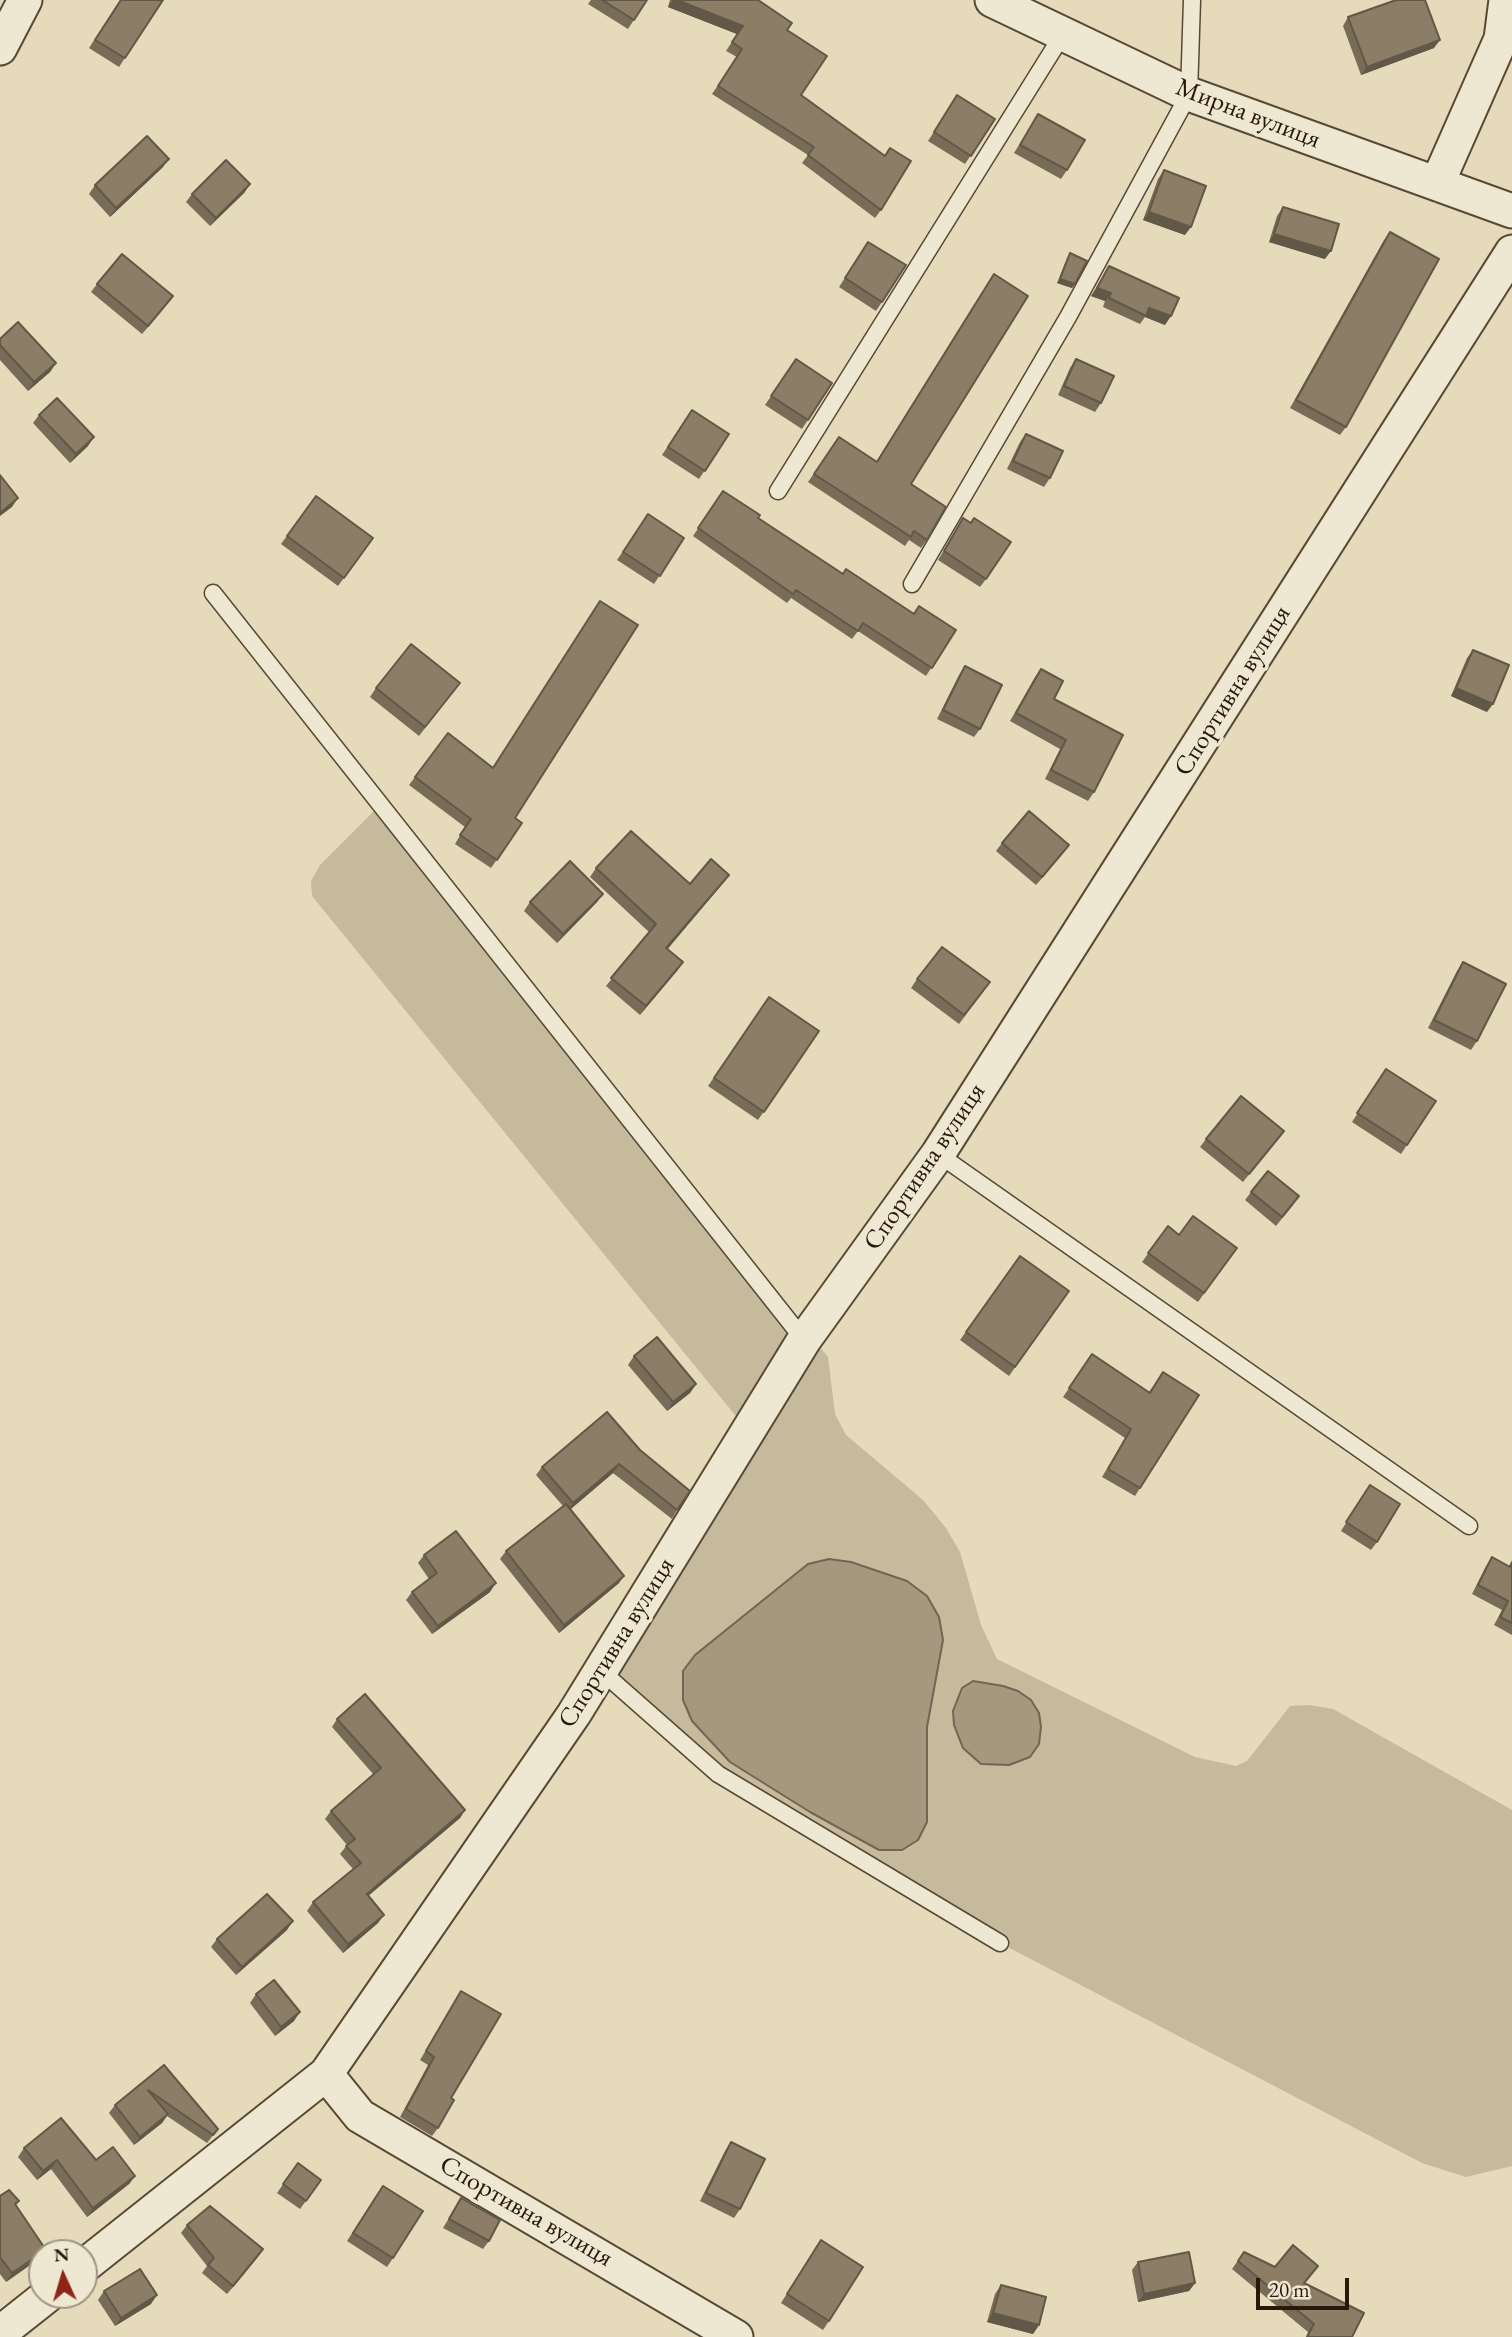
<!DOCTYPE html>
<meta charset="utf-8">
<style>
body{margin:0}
#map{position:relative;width:1512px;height:2337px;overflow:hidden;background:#e5dbba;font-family:"EB Garamond",serif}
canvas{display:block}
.north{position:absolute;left:28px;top:2239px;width:70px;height:70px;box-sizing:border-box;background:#eee8d2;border:2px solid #a09482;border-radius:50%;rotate:356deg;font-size:19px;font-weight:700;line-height:28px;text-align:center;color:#2a170a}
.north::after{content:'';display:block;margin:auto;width:24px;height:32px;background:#8f2418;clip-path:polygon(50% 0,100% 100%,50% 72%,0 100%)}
.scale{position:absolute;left:1256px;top:2278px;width:93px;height:32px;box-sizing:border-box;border:4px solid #2a170a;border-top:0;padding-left:9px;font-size:21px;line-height:24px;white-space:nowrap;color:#2a170a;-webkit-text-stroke:5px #eee8d2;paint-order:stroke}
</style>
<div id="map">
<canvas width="1512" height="2337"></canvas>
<div class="north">N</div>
<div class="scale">20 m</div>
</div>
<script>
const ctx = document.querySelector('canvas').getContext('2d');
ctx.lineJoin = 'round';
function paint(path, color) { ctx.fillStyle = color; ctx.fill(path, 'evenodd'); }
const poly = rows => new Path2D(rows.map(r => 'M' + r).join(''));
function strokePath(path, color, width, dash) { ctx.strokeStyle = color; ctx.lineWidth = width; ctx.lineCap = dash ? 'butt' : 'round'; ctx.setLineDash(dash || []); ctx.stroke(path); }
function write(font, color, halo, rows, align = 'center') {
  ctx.font = font + ' "EB Garamond",serif'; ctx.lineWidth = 7; ctx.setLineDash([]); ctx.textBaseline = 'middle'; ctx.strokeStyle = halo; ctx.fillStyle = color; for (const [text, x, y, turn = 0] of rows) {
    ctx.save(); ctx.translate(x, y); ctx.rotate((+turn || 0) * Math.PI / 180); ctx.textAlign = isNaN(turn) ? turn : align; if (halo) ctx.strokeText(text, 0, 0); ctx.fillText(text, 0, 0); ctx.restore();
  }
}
const green = poly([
 [380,805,828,1357,835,1414,846,1435,923,1500,946,1528,960,1552,981,1625,997,1659,1195,1757,1236,1766,1247,1761,1290,1706,1309,1705,1333,1709,1512,1810,1512,2166,1466,2177,1422,2163,1000,1943,718,1774,600,1670,748,1431,312,896,311,881,320,865]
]);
const water = poly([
 [829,1559,851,1562,907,1581,927,1596,939,1617,943,1640,927,1727,927,1822,918,1840,902,1850,879,1850,810,1812,730,1762,692,1721,683,1700,683,1671,695,1655,808,1564,829,1559],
 [973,1681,1003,1686,1018,1691,1031,1700,1039,1713,1041,1727,1039,1744,1030,1757,1009,1765,981,1764,963,1748,954,1725,953,1711,962,1688,973,1681]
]);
const service = poly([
 [778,491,1063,34],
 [912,584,1068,317,1189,94,1192,0],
 [213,593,804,1340],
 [938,1154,1469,1526],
 [600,1670,718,1774,1000,1943]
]);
const minor = poly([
 [992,0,1189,94,1512,211],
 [0,48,25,0],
 [1437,184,1501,39,1506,0],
 [326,2074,360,2116,736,2337],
 [84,2266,326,2074,574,1714,804,1340,938,1154,1512,252],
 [0,2333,48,2295]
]);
const wall = poly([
 [120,0,163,0,119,67,89,48],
 [591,0,647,0,628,29,588,4],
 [670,0,758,0,787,30,801,95,881,210,875,218,802,163,808,155,712,94,737,57,726,51,737,34,668,7],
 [1348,17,1434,48,1361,75,1343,26],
 [952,104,995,119,965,164,928,141],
 [1038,114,1067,170,1061,179,1014,153],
 [163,167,110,217,89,194,95,185],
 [1164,170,1185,235,1143,220,1158,179],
 [250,184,244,193,210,226,186,202,192,194],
 [1283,207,1325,259,1269,242,1277,216],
 [1390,232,1346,427,1340,435,1290,408,1384,240],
 [868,242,882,302,876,311,839,287],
 [1070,253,1075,284,1072,288,1057,283,1067,258],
 [1109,266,1165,325,1145,317,1140,324,1103,307,1105,301,1091,296],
 [994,274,911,484,927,540,921,548,909,540,905,546,808,482,839,437,876,462],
 [97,284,173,296,142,334,91,292],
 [0,339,56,363,50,372,28,391,0,360],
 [796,359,832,383,802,429,765,405],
 [1076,359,1101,403,1095,412,1058,395,1070,368],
 [692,410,729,434,699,479,662,455],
 [39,415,88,446,70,463,33,423],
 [1026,434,1050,478,1044,487,1007,469,1020,442],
 [723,491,758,518,843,574,914,614,956,630,926,676,858,631,852,639,791,598,787,603,693,536],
 [316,496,373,538,338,586,281,544],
 [648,514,684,538,654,584,617,560],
 [963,518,986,579,980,587,938,560],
 [1473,650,1487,712,1451,696,1467,658],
 [965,666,980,729,974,737,937,719,959,675],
 [1041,669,1094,792,1088,801,1045,779,1060,749,1010,721,1035,677],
 [460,683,419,736,370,697,376,688],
 [448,733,515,818,522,823,491,868,455,844,465,827,409,785],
 [1002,843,1063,853,1036,885,996,851],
 [596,868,690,884,729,875,723,883,667,949,683,962,640,1015,606,986,649,932,590,877],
 [603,894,597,902,557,943,524,911,530,902],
 [1463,962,1477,1041,1471,1050,1428,1028,1457,971],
 [917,979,984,991,959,1024,911,988],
 [769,997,819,1031,758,1120,708,1086],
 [1386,1069,1436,1101,1401,1154,1352,1122],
 [1284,1131,1243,1182,1200,1147,1206,1139],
 [1251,1192,1293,1205,1276,1226,1245,1200],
 [1168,1226,1179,1235,1237,1248,1198,1302,1142,1262],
 [1020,1256,1069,1291,1009,1376,960,1340],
 [1092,1354,1149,1392,1163,1372,1140,1488,1135,1496,1102,1477,1125,1438,1063,1397],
 [634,1356,696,1384,690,1393,667,1411,628,1365],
 [607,1412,677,1510,672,1519,613,1473,571,1509,619,1583,559,1633,500,1559,506,1551,563,1506,536,1475,542,1467],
 [1364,1494,1377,1542,1371,1550,1341,1531],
 [424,1555,490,1592,432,1634,406,1600,412,1592,429,1579,418,1563],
 [1492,1557,1509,1566,1512,1560,1512,1635,1494,1625,1502,1610,1472,1594,1486,1566],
 [337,1719,465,1810,460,1818,368,1896,378,1923,343,1953,307,1911,313,1902,353,1869,340,1854,347,1845,325,1819,331,1811,373,1774,332,1727],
 [287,1930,236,1975,211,1947,217,1939],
 [461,1991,438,2128,432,2136,400,2117,428,2065,420,2060],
 [256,1994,294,2021,275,2036,250,2003],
 [164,2065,218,2129,207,2143,167,2116,162,2123,134,2145,109,2113,115,2105],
 [731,2142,740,2209,734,2218,700,2201,725,2151],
 [24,2148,96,2160,135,2176,129,2184,87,2217,51,2169,37,2180,18,2157],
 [298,2163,321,2180,300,2209,277,2193],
 [377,2194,393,2258,387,2267,347,2241],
 [0,2196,19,2201,16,2205,42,2253,40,2258,6,2282,0,2274],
 [461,2198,489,2241,483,2249,443,2228],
 [187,2225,257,2258,227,2294,202,2273,207,2266,181,2233],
 [815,2249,829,2321,823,2330,781,2303],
 [1244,2252,1275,2267,1318,2266,1305,2283,1352,2337,1306,2337,1308,2332,1232,2269],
 [1138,2262,1195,2283,1189,2291,1138,2302,1132,2270],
 [1001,2285,1039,2325,1033,2334,987,2322,995,2294],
 [104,2291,151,2304,115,2326,98,2300]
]);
const shadedWall = poly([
 [673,0,677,0,743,26,737,34,668,7],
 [1440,40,1434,48,1361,75,1367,67],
 [169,159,163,167,110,217,116,208],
 [250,184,244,193,210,226,216,218],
 [1149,212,1191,227,1185,235,1143,220],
 [1274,234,1331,251,1325,259,1269,242],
 [1060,279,1075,284,1072,288,1057,283],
 [1097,288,1111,293,1105,301,1091,296],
 [173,296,167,304,142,334,148,326],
 [1149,308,1171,316,1165,325,1145,317],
 [56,363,50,372,28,391,34,382],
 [94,437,88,446,70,463,76,454],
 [18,498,12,507,0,516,0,513],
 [1456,688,1493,704,1487,712,1451,696],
 [1069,845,1063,853,1036,885,1042,877],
 [729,875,723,883,661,957,666,948],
 [603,894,597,902,557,943,563,934],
 [683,962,677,971,640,1015,646,1006],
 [696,1384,690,1393,667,1411,673,1402],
 [619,1464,613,1473,567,1512,573,1503],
 [624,1576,619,1583,559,1633,564,1625],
 [496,1583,490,1592,432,1634,438,1626],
 [465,1810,460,1818,361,1902,367,1894],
 [384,1915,378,1923,343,1953,348,1944],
 [293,1921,287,1930,236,1975,242,1967],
 [300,2012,294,2021,275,2036,281,2027],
 [168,2114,162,2123,134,2145,140,2137],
 [57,2160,51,2169,37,2180,43,2171],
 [135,2176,129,2184,87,2217,93,2208],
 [263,2249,257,2258,227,2294,233,2286],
 [46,2250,44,2253,42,2253,40,2258,6,2282,12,2273],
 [1195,2283,1189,2291,1138,2302,1144,2294],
 [157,2295,151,2304,115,2326,121,2318],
 [993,2313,1039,2325,1033,2334,987,2322]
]);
const building = poly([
 [121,0,163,0,125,58,95,40,121,0],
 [602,0,647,0,634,20,602,0],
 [677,0,758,0,792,23,787,30,827,56,801,95,885,156,890,148,911,161,881,210,808,155,814,147,718,86,742,49,732,42,743,26,677,0],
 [1396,0,1425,0,1440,40,1367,67,1348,17,1396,0],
 [957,95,995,119,971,156,934,132,957,95],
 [1038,114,1085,140,1067,170,1020,145,1038,114],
 [147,136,169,159,116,208,95,185,147,136],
 [226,160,250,184,216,218,192,194,226,160],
 [1164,170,1206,186,1191,227,1149,212,1164,170],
 [1283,207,1339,224,1331,251,1274,234,1283,207],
 [1390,232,1439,259,1346,427,1296,400,1390,232],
 [868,242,906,265,882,302,845,278,868,242],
 [1070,253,1087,261,1075,284,1060,279,1070,253],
 [122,254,173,296,148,326,97,284,122,254],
 [1109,266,1179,298,1171,316,1149,308,1146,316,1109,298,1111,293,1097,288,1109,266],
 [994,274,1028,296,911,484,946,507,927,540,914,531,911,537,814,474,839,437,877,462,994,274],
 [18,322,56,363,34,382,0,345,0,339,18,322],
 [796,359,832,383,808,420,771,396,796,359],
 [1076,359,1114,376,1101,403,1064,386,1076,359],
 [57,398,94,437,76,454,39,415,57,398],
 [692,410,729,434,705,471,668,447,692,410],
 [1026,434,1063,451,1050,478,1013,461,1026,434],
 [0,475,18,498,0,513,0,475],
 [723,491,760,515,758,518,843,574,846,569,914,614,919,606,956,630,932,668,863,623,858,631,796,590,793,594,698,528,723,491],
 [316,496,373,538,344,578,287,536,316,496],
 [648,514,684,538,660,576,623,552,648,514],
 [963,518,971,523,974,518,1011,542,986,579,944,551,963,518],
 [600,601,638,625,515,818,522,823,497,860,460,835,471,819,415,777,448,733,493,768,600,601],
 [411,644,460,683,425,727,376,688,411,644],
 [1473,650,1509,665,1493,704,1456,688,1473,650],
 [965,666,1002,685,980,729,943,710,965,666],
 [1041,669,1063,681,1054,699,1123,735,1094,792,1051,770,1066,740,1016,713,1041,669],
 [1029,811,1069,845,1042,877,1002,843,1029,811],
 [631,831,690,884,711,859,729,875,666,948,683,962,646,1006,611,978,656,924,596,868,631,831],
 [570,861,603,894,563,934,530,902,570,861],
 [942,947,990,982,964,1015,917,979,942,947],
 [1463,962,1506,984,1477,1041,1434,1020,1463,962],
 [769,997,819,1031,764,1112,714,1078,769,997],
 [1386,1069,1436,1101,1407,1145,1357,1113,1386,1069],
 [1241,1096,1284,1131,1249,1174,1206,1139,1241,1096],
 [1268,1171,1299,1196,1282,1217,1251,1192,1268,1171],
 [1193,1216,1237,1248,1204,1293,1148,1253,1168,1226,1179,1235,1193,1216],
 [1020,1256,1069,1291,1015,1367,966,1332,1020,1256],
 [657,1337,696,1384,673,1402,634,1356,657,1337],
 [1092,1354,1150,1393,1163,1372,1199,1395,1140,1488,1108,1469,1131,1429,1069,1388,1092,1354],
 [607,1412,640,1450,690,1491,677,1510,619,1464,573,1503,542,1467,607,1412],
 [1370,1485,1400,1504,1377,1542,1346,1522,1370,1485],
 [566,1504,624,1576,564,1625,506,1551,566,1504],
 [456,1531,496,1583,438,1626,412,1592,437,1573,424,1555,456,1531],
 [1492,1557,1510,1567,1512,1563,1512,1623,1500,1617,1508,1601,1478,1585,1492,1557],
 [365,1694,465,1810,367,1894,384,1915,348,1944,313,1902,361,1863,346,1846,355,1839,331,1811,381,1768,337,1719,365,1694],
 [267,1894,293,1921,242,1967,217,1939,267,1894],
 [274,1980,300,2012,281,2027,256,1994,274,1980],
 [461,1991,501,2014,451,2098,454,2100,438,2128,406,2109,434,2057,426,2051,461,1991],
 [164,2065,218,2129,213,2135,148,2090,168,2114,140,2137,115,2105,164,2065],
 [61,2118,96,2160,113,2147,135,2176,93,2208,57,2160,43,2171,24,2148,61,2118],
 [731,2142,765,2159,740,2209,706,2193,731,2142],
 [298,2163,321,2180,306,2201,283,2184,298,2163],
 [383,2186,423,2211,393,2258,353,2233,383,2186],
 [9,2190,19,2201,15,2204,46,2250,12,2273,0,2257,0,2196,9,2190],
 [461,2198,500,2220,489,2241,449,2219,461,2198],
 [210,2206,263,2249,233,2286,208,2265,214,2258,187,2225,210,2206],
 [821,2240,863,2267,829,2321,787,2294,821,2240],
 [1293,2245,1318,2266,1304,2283,1364,2313,1352,2337,1307,2337,1314,2324,1238,2261,1244,2252,1275,2267,1293,2245],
 [1189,2252,1195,2283,1144,2294,1138,2262,1189,2252],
 [140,2269,157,2295,121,2318,104,2291,140,2269],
 [1001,2285,1046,2297,1039,2325,993,2313,1001,2285]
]);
const streetNames = [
 ["Мирна вулиця",1248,114,21],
 ["Спортивна вулиця",1233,691,-58],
 ["Спортивна вулиця",925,1167,-56],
 ["Спортивна вулиця",617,1643,-58],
 ["Спортивна вулиця",526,2212,30]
];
paint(green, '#c5ba9c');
paint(water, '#a5987e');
strokePath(water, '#746450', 2);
strokePath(service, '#594836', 19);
strokePath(minor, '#594836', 37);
strokePath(service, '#eee8d2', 16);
strokePath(minor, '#eee8d2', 33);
paint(wall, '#786c58');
paint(shadedWall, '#615847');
paint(building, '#8b7d66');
strokePath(building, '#615847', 2);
write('26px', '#2a170a', '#eee8d2', streetNames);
</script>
